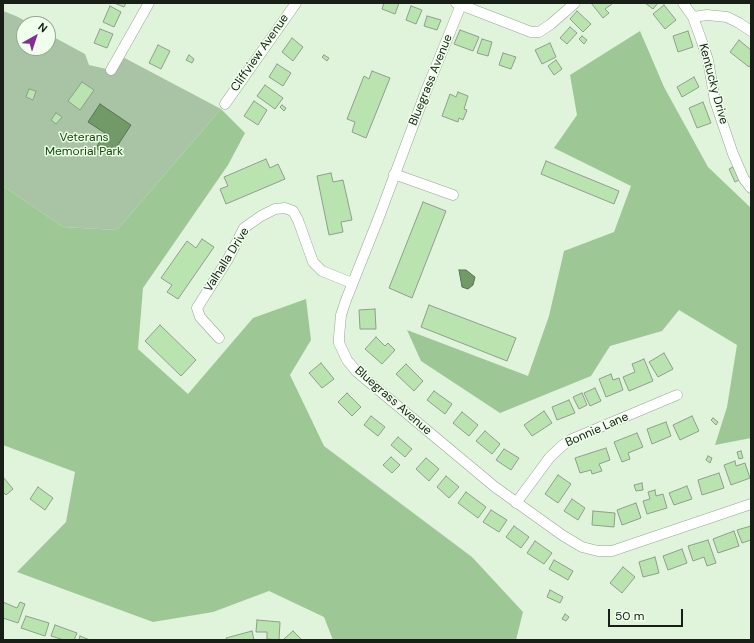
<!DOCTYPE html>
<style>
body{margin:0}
#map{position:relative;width:754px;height:643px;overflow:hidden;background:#e0f3db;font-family:"DM Sans",sans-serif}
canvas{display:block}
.frame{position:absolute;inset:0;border:4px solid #181f16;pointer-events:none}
.north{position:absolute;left:16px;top:16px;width:40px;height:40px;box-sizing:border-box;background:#efffec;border:1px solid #99a596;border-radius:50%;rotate:39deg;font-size:11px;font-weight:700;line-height:16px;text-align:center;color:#181f16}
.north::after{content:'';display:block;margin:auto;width:14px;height:18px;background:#862c99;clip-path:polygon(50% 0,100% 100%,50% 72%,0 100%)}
.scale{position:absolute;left:608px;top:609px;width:75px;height:18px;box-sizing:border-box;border:2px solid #181f16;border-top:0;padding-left:5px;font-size:12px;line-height:14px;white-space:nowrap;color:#181f16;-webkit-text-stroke:3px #efffec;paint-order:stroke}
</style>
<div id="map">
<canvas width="754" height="643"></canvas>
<div class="frame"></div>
<div class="north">N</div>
<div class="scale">50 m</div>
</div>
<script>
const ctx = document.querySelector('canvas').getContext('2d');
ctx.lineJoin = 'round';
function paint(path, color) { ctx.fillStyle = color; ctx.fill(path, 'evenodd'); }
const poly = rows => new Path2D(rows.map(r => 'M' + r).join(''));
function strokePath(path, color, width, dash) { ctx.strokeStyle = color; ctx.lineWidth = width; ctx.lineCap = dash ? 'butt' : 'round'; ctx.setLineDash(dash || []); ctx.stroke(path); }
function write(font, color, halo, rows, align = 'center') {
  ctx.font = font + ' "DM Sans",sans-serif'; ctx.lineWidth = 3; ctx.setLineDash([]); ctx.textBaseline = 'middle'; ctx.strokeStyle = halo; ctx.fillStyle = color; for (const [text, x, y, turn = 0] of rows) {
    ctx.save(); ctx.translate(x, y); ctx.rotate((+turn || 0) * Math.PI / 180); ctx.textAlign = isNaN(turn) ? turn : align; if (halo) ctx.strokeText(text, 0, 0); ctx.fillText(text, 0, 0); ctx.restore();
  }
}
const green = poly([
 [3,11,16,16,31,24,24,24,24,48,48,48,48,34,85,54,89,65,111,70,119,55,221,109,117,230,63,227,3,186]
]);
const forest = poly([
 [640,31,664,87,708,167,751,208,751,438,715,445,727,407,737,345,679,310,662,331,610,346,591,376,500,413,421,361,407,330,528,376,549,316,564,251,614,232,631,186,554,148,577,115,570,75],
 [221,109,245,133,228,165,143,288,138,349,188,394,253,318,306,299,311,340,290,375,324,446,472,557,523,612,516,640,333,640,324,617,269,591,213,612,153,622,17,572,66,522,75,472,3,445,3,186,63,227,117,230]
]);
const water = poly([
 [100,104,131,125,110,157,96,148,105,133,88,122,100,104],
 [459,270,466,270,475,277,473,285,468,289,462,287,459,270]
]);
const building = poly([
 [114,3,126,3,124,7,114,3],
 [384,3,399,3,395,14,382,9,384,3],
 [591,3,612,3,612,4,605,9,609,13,603,18,591,3],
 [645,3,658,3,653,9,645,3],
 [664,5,676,20,665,29,653,14,664,5],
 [110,6,121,12,114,27,103,22,110,6],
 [411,6,422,10,416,24,406,20,411,6],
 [577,11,591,24,583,32,570,19,577,11],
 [427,16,441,20,437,30,424,26,427,16],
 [570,27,577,33,567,44,560,38,570,27],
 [100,29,113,34,107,48,94,43,100,29],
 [460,30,479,37,473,51,454,44,460,30],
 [688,31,693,47,678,52,673,36,688,31],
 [582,36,587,40,584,44,579,39,582,36],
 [292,38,303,47,293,61,282,52,292,38],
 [482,39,492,42,488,56,477,53,482,39],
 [739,40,751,50,751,64,749,67,730,52,739,40],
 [550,43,556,57,542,64,535,50,550,43],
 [158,45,170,51,161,69,149,63,158,45],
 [503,53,516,57,511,69,499,65,503,53],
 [189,55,194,59,192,63,186,60,189,55],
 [324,55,329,58,327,61,322,57,324,55],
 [556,60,562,69,554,75,548,66,556,60],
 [277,64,291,73,283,86,269,77,277,64],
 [372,71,390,78,366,138,352,132,355,122,347,119,364,76,369,79,372,71],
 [694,77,699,87,682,97,677,87,694,77],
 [82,82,94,90,80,110,68,101,82,82],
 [265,85,283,98,275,109,257,96,265,85],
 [29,89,36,91,33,100,26,97,29,89],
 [458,92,468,96,464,109,467,110,463,120,459,118,458,122,442,116,450,94,456,97,458,92],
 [254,101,267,110,258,125,244,116,254,101],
 [703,102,711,123,697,128,689,108,703,102],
 [282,105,286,108,284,111,280,107,282,105],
 [56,113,62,117,56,124,51,120,56,113],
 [266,159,270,168,278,164,285,179,226,204,220,189,228,186,224,177,266,159],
 [546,161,619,191,614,204,541,174,546,161],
 [733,167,739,180,735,182,729,169,733,167],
 [331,173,333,182,343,180,352,220,341,222,343,232,329,235,317,176,331,173],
 [423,202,446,211,412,298,389,288,423,202],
 [202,239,214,247,178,299,167,292,172,285,161,278,187,241,196,248,202,239],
 [429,305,516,338,507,361,421,327,429,305],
 [375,309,376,329,360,329,359,310,375,309],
 [160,325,196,360,181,376,145,341,160,325],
 [376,337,385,346,388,343,395,350,382,364,365,349,376,337],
 [664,353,673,369,658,377,649,362,664,353],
 [644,359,653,381,629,391,623,377,635,372,632,364,644,359],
 [321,363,334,379,322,388,309,373,321,363],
 [406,364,423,381,414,391,396,374,406,364],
 [611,374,613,380,619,378,623,390,606,397,599,379,611,374],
 [595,388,601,401,590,406,584,393,595,388],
 [434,391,452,404,445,414,427,400,434,391],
 [347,393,361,407,352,416,338,402,347,393],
 [582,393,587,405,579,409,573,397,582,393],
 [569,400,575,413,557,420,552,407,569,400],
 [544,411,552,423,532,436,524,425,544,411],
 [462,412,478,425,469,436,453,423,462,412],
 [371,416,385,427,378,436,364,425,371,416],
 [692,416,699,431,680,440,673,425,692,416],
 [713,418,718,422,716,425,711,420,713,418],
 [666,422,671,436,652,444,647,429,666,422],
 [485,431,500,444,492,454,476,441,485,431],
 [637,433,643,447,628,453,630,459,622,462,614,442,637,433],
 [398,437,412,449,405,457,391,445,398,437],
 [606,448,610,460,599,464,602,471,592,474,591,470,580,473,575,458,606,448],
 [504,449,519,458,511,470,496,460,504,449],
 [741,451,743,458,739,459,737,452,741,451],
 [708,456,712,458,710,463,706,460,708,456],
 [391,457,400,465,392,473,383,465,391,457],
 [426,458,439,469,429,481,416,469,426,458],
 [735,461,736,466,745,463,750,478,731,485,724,465,735,461],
 [719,473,724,488,702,495,698,480,719,473],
 [558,475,571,484,558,503,545,494,558,475],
 [446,476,459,487,449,498,437,487,446,476],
 [3,477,13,489,6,495,3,492,3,477],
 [642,483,643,490,636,491,634,485,642,483],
 [687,486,692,499,674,505,669,493,687,486],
 [38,487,53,498,45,510,30,499,38,487],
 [655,490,656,496,663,494,667,508,647,514,643,501,650,499,648,492,655,490],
 [466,492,486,507,478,518,458,503,466,492],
 [572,499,585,508,578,520,564,511,572,499],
 [636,503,641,518,622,525,617,510,636,503],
 [491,510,507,520,499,532,483,522,491,510],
 [593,511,615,513,614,527,592,525,593,511],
 [514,526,529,537,521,548,506,537,514,526],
 [751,526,751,540,742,543,737,530,751,526],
 [734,531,739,546,718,553,713,539,734,531],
 [708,540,716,563,707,566,704,557,693,561,688,546,708,540],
 [535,541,552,553,544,564,527,553,535,541],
 [682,549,687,563,668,570,663,556,682,549],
 [655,557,659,573,643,577,639,562,655,557],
 [554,560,573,571,568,580,549,569,554,560],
 [623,567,635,577,622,593,610,583,623,567],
 [550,590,563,597,560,603,547,597,550,590],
 [3,602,17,608,20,602,25,604,18,623,3,618,3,602],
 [565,614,569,617,566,621,562,619,565,614],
 [26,616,49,623,45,636,21,628,26,616],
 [257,620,280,622,279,640,267,639,267,632,256,632,257,620],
 [55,625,77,633,74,640,64,640,51,636,55,625],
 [252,631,254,640,227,640,226,638,252,631],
 [293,631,302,640,285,640,284,639,293,631],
 [80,636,90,640,79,640,80,636]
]);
const minor = poly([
 [456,3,531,32,539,32,551,24,575,3],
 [683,3,693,17,702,42,708,60,715,101,733,154,744,179,751,188],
 [461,5,426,91,379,217,346,300,341,315,339,337,339,343,347,360,357,372,495,487,562,535,582,547,598,551,612,551,751,504],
 [693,17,707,15,727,17,739,23,751,31],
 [111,70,149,3],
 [225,104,296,3],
 [394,174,453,195],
 [219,338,200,317,197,308,228,259,244,228,261,216,275,209,285,208,293,211,298,220,313,262,322,271,352,283],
 [516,503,550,457,563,445,572,439,677,395]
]);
const streetNames = [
 ["Cliffview Avenue",260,53,-55],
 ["Bluegrass Avenue",431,80,-68],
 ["Kentucky Drive",713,84,75],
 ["Valhalla Drive",227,260,-58],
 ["Bluegrass Avenue",393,401,41],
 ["Bonnie Lane",597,430,-24]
];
const parkNames = [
 ["Veterans",84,138],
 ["Memorial Park",84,152]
];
paint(green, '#a9c4a4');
paint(forest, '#9dc794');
paint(water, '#729a69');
strokePath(water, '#577550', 1);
paint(building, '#b9e4b0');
strokePath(building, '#8e9f8a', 1);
strokePath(minor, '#95a791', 11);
strokePath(minor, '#fff', 10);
write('12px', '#181f16', '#efffec', streetNames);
write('12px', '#144b04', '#efffec', parkNames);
</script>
